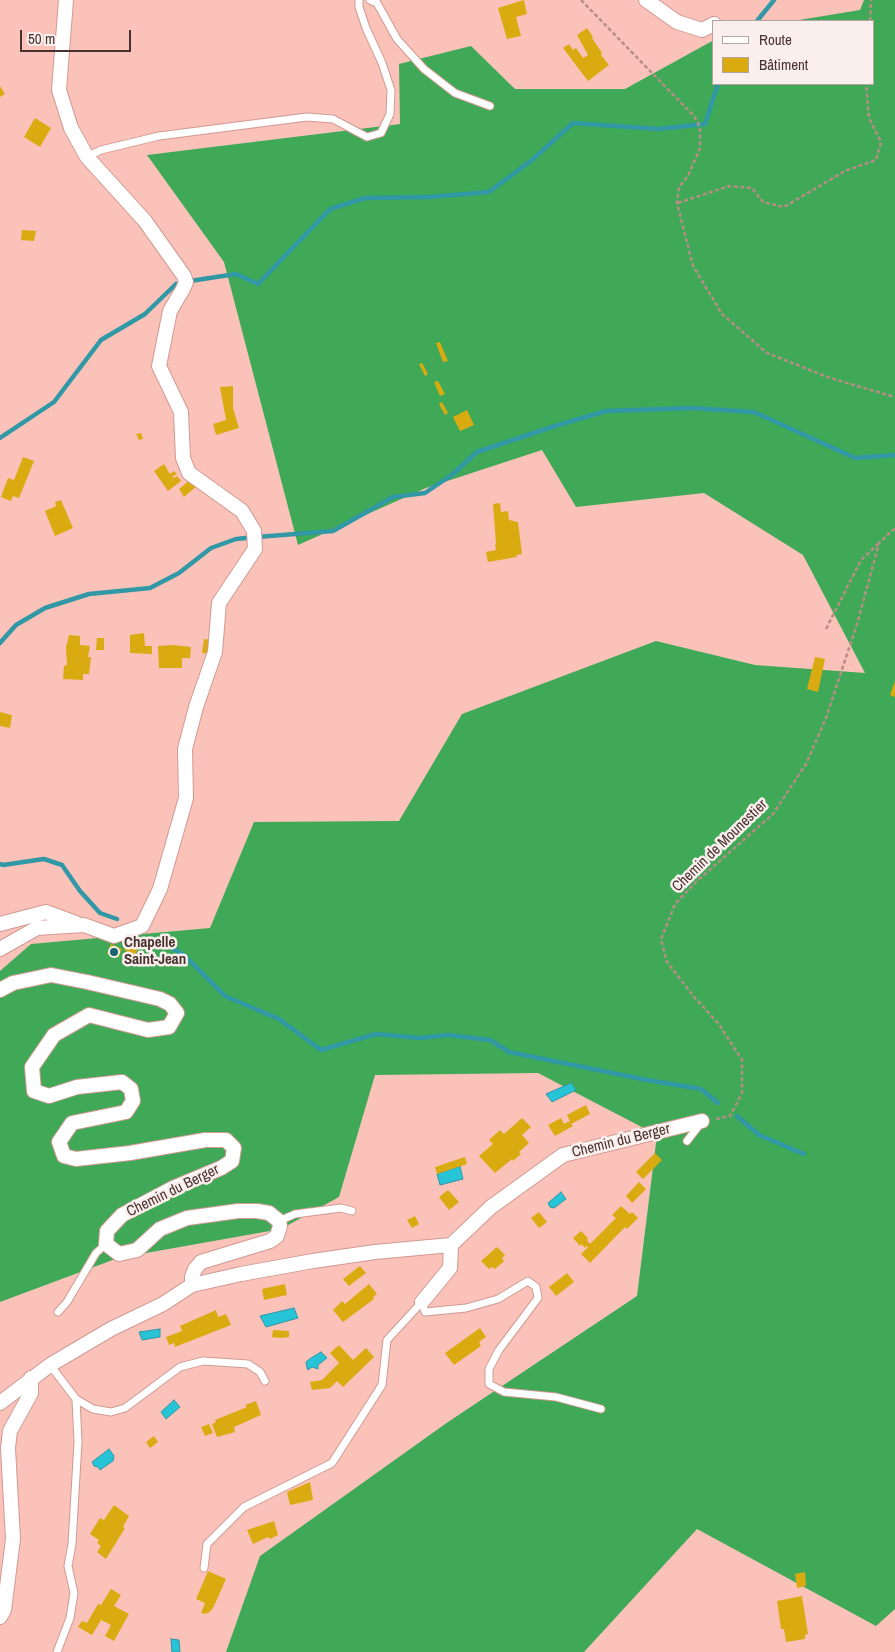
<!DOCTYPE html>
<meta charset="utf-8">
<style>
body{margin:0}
#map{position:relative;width:895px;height:1652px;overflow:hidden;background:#fac2b9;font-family:"Archivo Narrow",sans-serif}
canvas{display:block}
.legend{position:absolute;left:712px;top:20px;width:162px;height:65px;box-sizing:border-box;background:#fbefed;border:1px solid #b3a3a1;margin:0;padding:6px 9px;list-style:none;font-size:15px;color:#48322f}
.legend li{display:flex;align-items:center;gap:10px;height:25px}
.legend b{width:25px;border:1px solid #b3a3a1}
.scale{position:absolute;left:20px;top:30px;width:111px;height:22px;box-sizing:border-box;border:2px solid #48322f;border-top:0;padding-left:6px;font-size:15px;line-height:18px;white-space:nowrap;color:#48322f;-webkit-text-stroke:4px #fbefed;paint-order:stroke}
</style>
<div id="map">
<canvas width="895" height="1652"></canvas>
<ul class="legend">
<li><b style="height:6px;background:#fff"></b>Route</li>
<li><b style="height:14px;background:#daab11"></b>Bâtiment</li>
</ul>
<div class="scale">50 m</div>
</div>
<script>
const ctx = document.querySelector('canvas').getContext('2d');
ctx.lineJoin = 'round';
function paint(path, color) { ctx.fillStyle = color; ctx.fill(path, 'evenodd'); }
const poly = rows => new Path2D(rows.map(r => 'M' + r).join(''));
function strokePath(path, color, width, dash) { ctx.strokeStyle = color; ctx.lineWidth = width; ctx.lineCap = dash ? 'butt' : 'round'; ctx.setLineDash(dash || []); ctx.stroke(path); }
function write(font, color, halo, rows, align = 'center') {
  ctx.font = font + ' "Archivo Narrow",sans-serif'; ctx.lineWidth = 5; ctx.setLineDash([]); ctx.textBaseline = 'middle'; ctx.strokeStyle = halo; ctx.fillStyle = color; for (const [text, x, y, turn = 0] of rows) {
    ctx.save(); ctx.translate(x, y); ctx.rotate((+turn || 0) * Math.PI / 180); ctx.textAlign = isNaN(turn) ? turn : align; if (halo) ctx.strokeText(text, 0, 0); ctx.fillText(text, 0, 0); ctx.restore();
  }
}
const forest = poly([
 [864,0,895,0,895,1609,876,1626,697,1529,584,1652,226,1652,260,1556,448,1422,637,1296,657,1135,538,1073,375,1075,339,1197,281,1229,118,1258,0,1302,0,971,31,944,210,928,254,822,399,821,462,714,656,641,755,665,865,673,803,555,704,493,576,507,542,450,426,488,298,545,224,262,147,155,400,124,399,64,471,46,515,89,625,89,714,40,714,84,874,84,874,21,793,21,860,10]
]);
const water = poly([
 [571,1083,576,1090,552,1102,546,1094,571,1083],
 [460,1166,463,1179,440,1185,437,1174,460,1166],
 [561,1192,566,1199,554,1208,550,1207,548,1203,561,1192],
 [294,1308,298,1318,266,1327,260,1316,294,1308],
 [160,1329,160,1337,142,1340,139,1332,160,1329],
 [321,1352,327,1358,318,1365,318,1369,312,1367,308,1370,307,1368,306,1362,311,1358,321,1352],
 [174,1400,180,1407,166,1419,161,1412,174,1400],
 [109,1449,114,1456,113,1461,100,1470,98,1467,94,1466,92,1462,109,1449],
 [171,1639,179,1640,180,1652,172,1652,171,1639]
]);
const stream = poly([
 [757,21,774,0],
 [190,281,236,274,258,284,330,209,365,198,429,197,489,192,532,160,573,123,658,129,705,124,718,84],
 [0,438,54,402,101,340,145,314,176,284],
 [257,537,333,531,393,497,425,493,453,474,477,452,555,426,606,411,693,408,754,412,855,458,895,455],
 [0,643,16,625,45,608,89,594,150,588,179,573,211,548,236,539,246,538],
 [0,864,3,865,44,859,62,865,80,891,100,913,117,919],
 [158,940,184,955,225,996,279,1019,321,1050,376,1034,420,1038,448,1035,490,1040,509,1052,647,1080,701,1089,718,1103],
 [737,1116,759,1135,804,1154]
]);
const building = poly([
 [524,0,527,14,516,17,521,36,507,39,498,8],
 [587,28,593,37,592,38,602,53,601,55,609,65,588,81,563,48,569,44,573,50,576,48,583,58,588,55,577,35],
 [0,86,5,94,0,97],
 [35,118,51,128,40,147,24,137],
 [22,230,36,231,34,241,21,240],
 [440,342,448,361,443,362,436,343],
 [422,363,428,374,425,376,419,364],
 [438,381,445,394,440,396,434,382],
 [233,386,233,408,239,428,216,435,213,424,226,420,220,387],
 [442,402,448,413,445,415,439,404],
 [467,410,474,425,460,431,453,417],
 [141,433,143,439,139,440,136,434],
 [23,457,34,461,19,498,13,496,11,501,1,497,8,478,14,480],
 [164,464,170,474,174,471,177,474,172,477,174,478,177,476,181,481,168,491,154,471],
 [191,479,197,486,184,497,179,489],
 [61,500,73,528,55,536,45,511,56,506,55,502],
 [500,503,501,512,508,511,509,520,518,522,522,554,516,555,517,557,488,562,486,552,496,550,495,545,496,544,493,504],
 [144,633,145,646,152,646,152,654,130,653,130,635],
 [69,635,80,636,80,645,90,646,88,657,91,657,89,674,83,674,83,680,63,679,64,666,67,665,66,647],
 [97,638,104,638,104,650,96,650],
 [204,639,212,640,211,654,202,653],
 [173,645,191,647,190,658,182,658,182,668,159,668,158,646],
 [815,657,825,659,818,692,807,689],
 [895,681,895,697,890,695],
 [0,712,12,715,10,728,0,726],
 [130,938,140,943,135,955,124,950],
 [111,944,122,949,118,958,107,954],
 [586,1105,590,1114,571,1124,573,1126,555,1136,548,1125,561,1118,564,1124,570,1121,567,1115],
 [522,1118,531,1127,522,1135,529,1143,519,1152,521,1154,513,1161,512,1159,495,1173,479,1156,493,1144,489,1140,500,1130,504,1134],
 [655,1153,662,1160,643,1179,636,1172],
 [465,1157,467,1164,437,1174,435,1167],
 [639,1182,646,1189,632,1203,626,1196],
 [448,1190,459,1202,449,1210,439,1197],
 [621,1206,630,1214,632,1212,638,1218,627,1229,625,1227,590,1263,581,1254,588,1247,586,1246,585,1248,581,1244,580,1246,573,1238,581,1231,588,1238,587,1240,590,1244,616,1218,612,1215],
 [539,1212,547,1222,539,1228,531,1218],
 [415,1216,419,1224,412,1228,407,1220],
 [497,1247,505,1255,502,1258,504,1261,495,1269,492,1267,489,1269,481,1261],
 [360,1266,366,1273,349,1286,343,1279],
 [567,1273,574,1282,556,1296,549,1287],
 [285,1284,287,1295,264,1300,262,1289],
 [369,1284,377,1294,373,1297,374,1299,343,1322,333,1310,342,1301,345,1304],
 [216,1310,218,1317,226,1314,231,1325,175,1347,174,1343,169,1345,166,1337,182,1331,180,1326],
 [480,1328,486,1337,479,1342,481,1346,454,1365,445,1353],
 [273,1330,289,1331,289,1337,280,1338,272,1337],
 [339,1345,353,1360,366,1348,374,1357,343,1387,337,1381,330,1388,312,1390,310,1382,322,1380,339,1363,330,1353],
 [256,1401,261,1415,234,1427,235,1432,217,1437,212,1424,216,1422,215,1420,247,1407,245,1405],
 [209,1424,213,1433,205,1436,201,1427],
 [154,1436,158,1442,150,1448,146,1442],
 [310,1482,313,1500,290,1505,287,1492],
 [114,1505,129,1516,123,1527,125,1528,106,1559,97,1552,101,1546,97,1543,99,1540,90,1534,100,1518,104,1520],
 [274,1521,278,1535,270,1539,268,1537,253,1544,247,1530],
 [208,1571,226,1579,214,1606,210,1612,205,1614,201,1613,205,1603,196,1599],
 [805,1572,806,1586,797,1588,795,1574],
 [111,1589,121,1595,114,1606,129,1614,114,1641,105,1636,111,1625,101,1620,92,1635,78,1627,82,1621,87,1623,98,1604,101,1605],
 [802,1596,808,1634,805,1635,805,1639,786,1642,784,1629,781,1629,777,1601]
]);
const path = poly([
 [581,0,694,116,700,127,700,148,688,176,679,187,677,203,693,266,722,314,767,353,830,378,895,397],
 [870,21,871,0],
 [678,203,729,186,752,188,763,202,784,207,845,171,876,160,881,142,869,118,866,84],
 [826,629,861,560,878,544],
 [716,1119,730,1116,742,1093,742,1060,718,1023,695,998,667,962,661,939,675,904,698,880,773,814,806,764,826,718,858,621,879,543,895,528]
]);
const lane = poly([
 [370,0,377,3,397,39,424,69,455,93,490,106],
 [87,157,101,150,159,136,307,117,333,119,367,137,381,133,390,114,391,90,382,63,366,28,359,7,359,0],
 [687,1141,701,1123],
 [279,1221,295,1214,341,1208,352,1211],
 [422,1302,425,1312,466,1308,498,1299,528,1281,536,1287,538,1298,499,1350,489,1369,489,1384,504,1392,556,1397,601,1409],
 [58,1312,67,1302,96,1253,106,1244],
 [50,1365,76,1399,93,1409,111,1412,125,1408,180,1367,203,1361,248,1364,260,1372,265,1381],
 [204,1568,207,1544,244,1507,332,1463,382,1385,387,1340,422,1302],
 [57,1652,70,1618,74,1593,68,1566,72,1544,78,1442,76,1399]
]);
const street = poly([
 [646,0,677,22,702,30,714,24],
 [0,924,46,912,76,923],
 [0,949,37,928,84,925,114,936,142,926,160,889,186,798,185,749,196,707,215,652,219,603,255,549,254,531,242,511,189,473,183,458,181,412,159,366,170,311,183,289,186,282,184,276,145,221,87,157,71,128,59,90,66,0],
 [0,990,13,983,51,975,87,982,160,999,170,1004,177,1013,169,1027,148,1030,89,1015,54,1035,32,1067,34,1091,49,1096,77,1087,122,1082,131,1089,133,1101,126,1112,72,1123,59,1142,64,1156,76,1159,130,1153,205,1140,226,1140,234,1148,232,1161,221,1168,173,1188,122,1215,107,1231,106,1244,119,1254,137,1250,160,1229,187,1218,238,1211,257,1211,269,1213,279,1221,280,1226,277,1236,270,1241,201,1262,195,1269,192,1277,192,1285,241,1274,313,1261,375,1252,451,1245,491,1207,563,1155,702,1121],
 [422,1302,450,1268,451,1245],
 [0,1403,50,1365,111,1329,163,1304,192,1285],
 [0,1617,4,1610,13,1539,8,1448,10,1431,31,1393,31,1378]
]);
const markers = [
 [114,952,5,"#18646e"]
];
const streetNames = [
 ["Chemin de Mounestier",720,846,-44],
 ["Chemin du Berger",621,1141,-14],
 ["Chemin du Berger",173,1191,-26]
];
const poiNames = [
 ["Chapelle",124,943],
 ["Saint-Jean",124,960]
];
paint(forest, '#3fa958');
paint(water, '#27c3d7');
strokePath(water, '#3198a5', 1);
strokePath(stream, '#3198a5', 4.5);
paint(building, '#daab11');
strokePath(lane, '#d09a92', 9);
strokePath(street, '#d09a92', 16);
strokePath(path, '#b88d86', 2.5, [4, 2.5]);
strokePath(lane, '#fff', 7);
strokePath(street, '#fff', 14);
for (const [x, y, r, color] of markers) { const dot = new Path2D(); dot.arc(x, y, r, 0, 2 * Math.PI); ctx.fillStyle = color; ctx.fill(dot); strokePath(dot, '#fbefed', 2); }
write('15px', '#48322f', '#fbefed', streetNames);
write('bold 15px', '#48322f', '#fbefed', poiNames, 'left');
</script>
